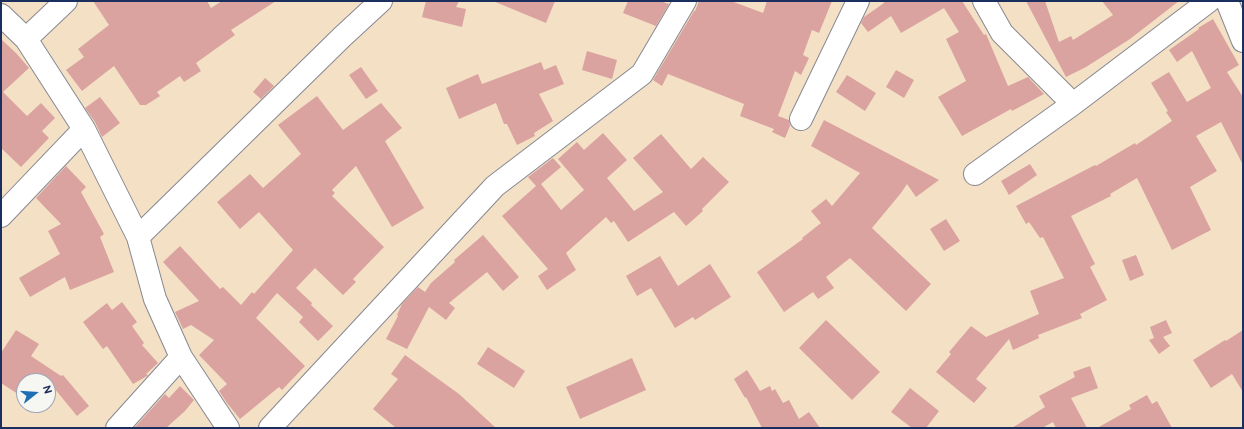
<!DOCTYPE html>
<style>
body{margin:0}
#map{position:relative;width:1244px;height:429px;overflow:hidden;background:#f3e0c5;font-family:"Balsamiq Sans",sans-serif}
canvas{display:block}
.frame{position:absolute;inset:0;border:2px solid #1b2f5e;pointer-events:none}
.north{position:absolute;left:16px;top:373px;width:40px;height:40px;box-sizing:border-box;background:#f6f6f2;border:1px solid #9ea6b7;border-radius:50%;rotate:73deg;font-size:11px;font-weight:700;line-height:16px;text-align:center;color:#1b2f5e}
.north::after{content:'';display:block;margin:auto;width:14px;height:18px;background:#1f6fb2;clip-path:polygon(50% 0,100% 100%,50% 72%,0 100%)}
</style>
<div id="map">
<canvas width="1244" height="429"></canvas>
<div class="frame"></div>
<div class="north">N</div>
</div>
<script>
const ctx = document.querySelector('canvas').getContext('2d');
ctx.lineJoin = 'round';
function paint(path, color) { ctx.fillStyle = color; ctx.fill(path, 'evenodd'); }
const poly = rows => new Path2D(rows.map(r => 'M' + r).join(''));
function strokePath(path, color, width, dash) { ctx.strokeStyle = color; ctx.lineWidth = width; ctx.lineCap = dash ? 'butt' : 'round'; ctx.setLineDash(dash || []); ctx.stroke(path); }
const building = poly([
 [93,1,207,1,211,8,222,1,276,1,231,30,235,35,196,63,201,71,184,82,180,76,157,92,160,96,146,105,140,105,114,66,82,91,66,70,84,57,78,49,109,25],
 [426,1,459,1,456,7,466,9,462,27,422,17],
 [493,1,555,1,546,23],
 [628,1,660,1,669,4,656,26,623,13],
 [699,1,731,1,763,13,767,1,832,1,819,33,812,30,803,55,809,58,801,75,795,71,778,116,789,120,790,126,785,138,772,132,774,129,740,116,744,104,668,74,662,86,653,80,694,11,695,11],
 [883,1,962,1,984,35,986,34,1008,86,1028,77,1044,94,1012,111,1011,109,962,136,938,97,966,81,946,39,959,32,944,8,901,33,891,16,868,32,861,23,864,17,884,3],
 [1026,1,1045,1,1059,42,1071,36,1073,40,1113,15,1102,1,1179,1,1130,39,1086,67,1066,77],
 [1213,19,1239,65,1227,72,1243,97,1243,165,1221,122,1196,136,1217,171,1190,187,1211,230,1172,250,1137,178,1110,194,1111,196,1071,216,1095,264,1090,267,1107,300,1080,314,1082,318,1038,335,1039,338,1013,350,1009,339,976,379,987,388,974,403,936,372,951,354,949,352,971,326,986,337,1039,314,1030,291,1064,278,1043,237,1040,238,1029,222,1026,224,1016,206,1095,165,1096,166,1135,143,1136,145,1172,121,1166,112,1168,111,1151,83,1169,72,1187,102,1211,88,1192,51,1177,62,1169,50,1199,29,1198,28],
 [1,39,16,53,29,68,3,92,27,116,41,103,55,118,42,131,49,138,21,167,1,148],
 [587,51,617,60,612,79,582,70],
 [541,62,544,70,556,65,564,84,539,94,553,121,534,133,535,136,517,145,507,124,504,124,496,103,459,119,446,88,478,74,482,84],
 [361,67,378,91,366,99,349,75],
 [896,70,914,80,904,98,886,87],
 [847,75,876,93,865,111,836,92],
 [265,78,274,86,261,99,253,92],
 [317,96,343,130,381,103,402,128,385,141,424,208,392,227,356,166,332,190,335,193,332,196,384,247,353,279,356,282,343,295,315,268,296,288,312,303,311,305,333,326,318,341,299,322,303,317,277,293,256,318,305,366,282,390,279,387,240,419,227,403,219,391,227,384,199,355,214,340,191,325,183,329,175,312,199,301,163,262,180,246,220,289,223,287,241,305,252,292,254,294,293,250,259,212,240,229,217,202,250,174,263,188,301,154,278,125],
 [100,97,120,123,102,137,95,122,85,108],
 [824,120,939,180,916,197,907,184,901,193,872,228,931,284,906,311,850,258,826,277,834,288,818,299,813,292,784,312,757,272,803,239,802,238,821,223,811,211,826,199,832,206,860,173,811,146],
 [603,133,627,160,607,178,634,211,663,192,633,158,661,134,691,169,703,157,729,182,702,209,703,211,686,226,674,212,628,242,614,221,611,223,606,217,566,253,576,270,547,290,538,276,548,269,502,216,536,186,528,177,553,158,561,167,541,184,561,210,584,190,558,159,577,142,584,150],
 [1030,164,1037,175,1009,195,1001,181],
 [66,166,86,187,81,192,104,234,100,237,114,272,70,290,65,277,30,297,19,278,60,254,48,231,61,224,36,198],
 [946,219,960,241,944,251,930,229],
 [483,235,519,277,503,291,487,272,449,303,455,308,446,320,429,307,407,349,386,339,398,316,397,315,402,304,418,287,425,292,431,283,455,262,454,260],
 [1136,255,1144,275,1130,281,1122,260],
 [660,256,678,286,710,264,731,297,695,320,693,317,675,328,651,288,637,296,626,276],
 [122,302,137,322,132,326,144,343,142,345,158,363,146,374,148,375,147,376,133,384,107,346,103,349,83,322,107,303,112,310],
 [826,320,880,372,852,400,799,348],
 [1166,320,1172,333,1163,337,1170,346,1159,354,1149,340,1154,338,1150,327],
 [16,330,39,344,31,356,61,376,63,375,89,406,77,416,50,383,48,386,48,381,24,381,24,398,1,383,1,353],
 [1243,330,1243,392,1232,374,1211,388,1193,360,1225,340,1226,341],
 [488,347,525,371,514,388,477,364],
 [405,355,459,394,496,428,396,428,373,409,398,379,391,374],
 [632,358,646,390,580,419,566,387],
 [1090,366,1098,388,1071,398,1087,428,1056,428,1053,422,1042,428,1012,428,1045,407,1039,396,1075,377,1073,372],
 [747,370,760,391,770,386,772,391,775,389,783,403,789,400,799,419,809,412,820,428,762,428,746,397,745,398,734,379],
 [180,386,194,400,185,411,166,428,134,428,165,394,169,398],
 [910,388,939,411,926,428,912,428,891,412],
 [1147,395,1152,404,1157,401,1172,428,1097,428,1131,409,1129,405]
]);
const minor = poly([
 [984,1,1002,33,1073,104],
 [1227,1,1243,41],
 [1,15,26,39,84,129,138,237,155,299,181,357,228,428],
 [26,39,66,1],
 [801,119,858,1],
 [975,174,1073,104,1209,1],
 [1,216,84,129],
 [138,237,342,37,381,1],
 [117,428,181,357],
 [270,428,495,186,642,74,685,1]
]);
paint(building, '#dba3a0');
strokePath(minor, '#878892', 24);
strokePath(minor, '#fff', 22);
</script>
